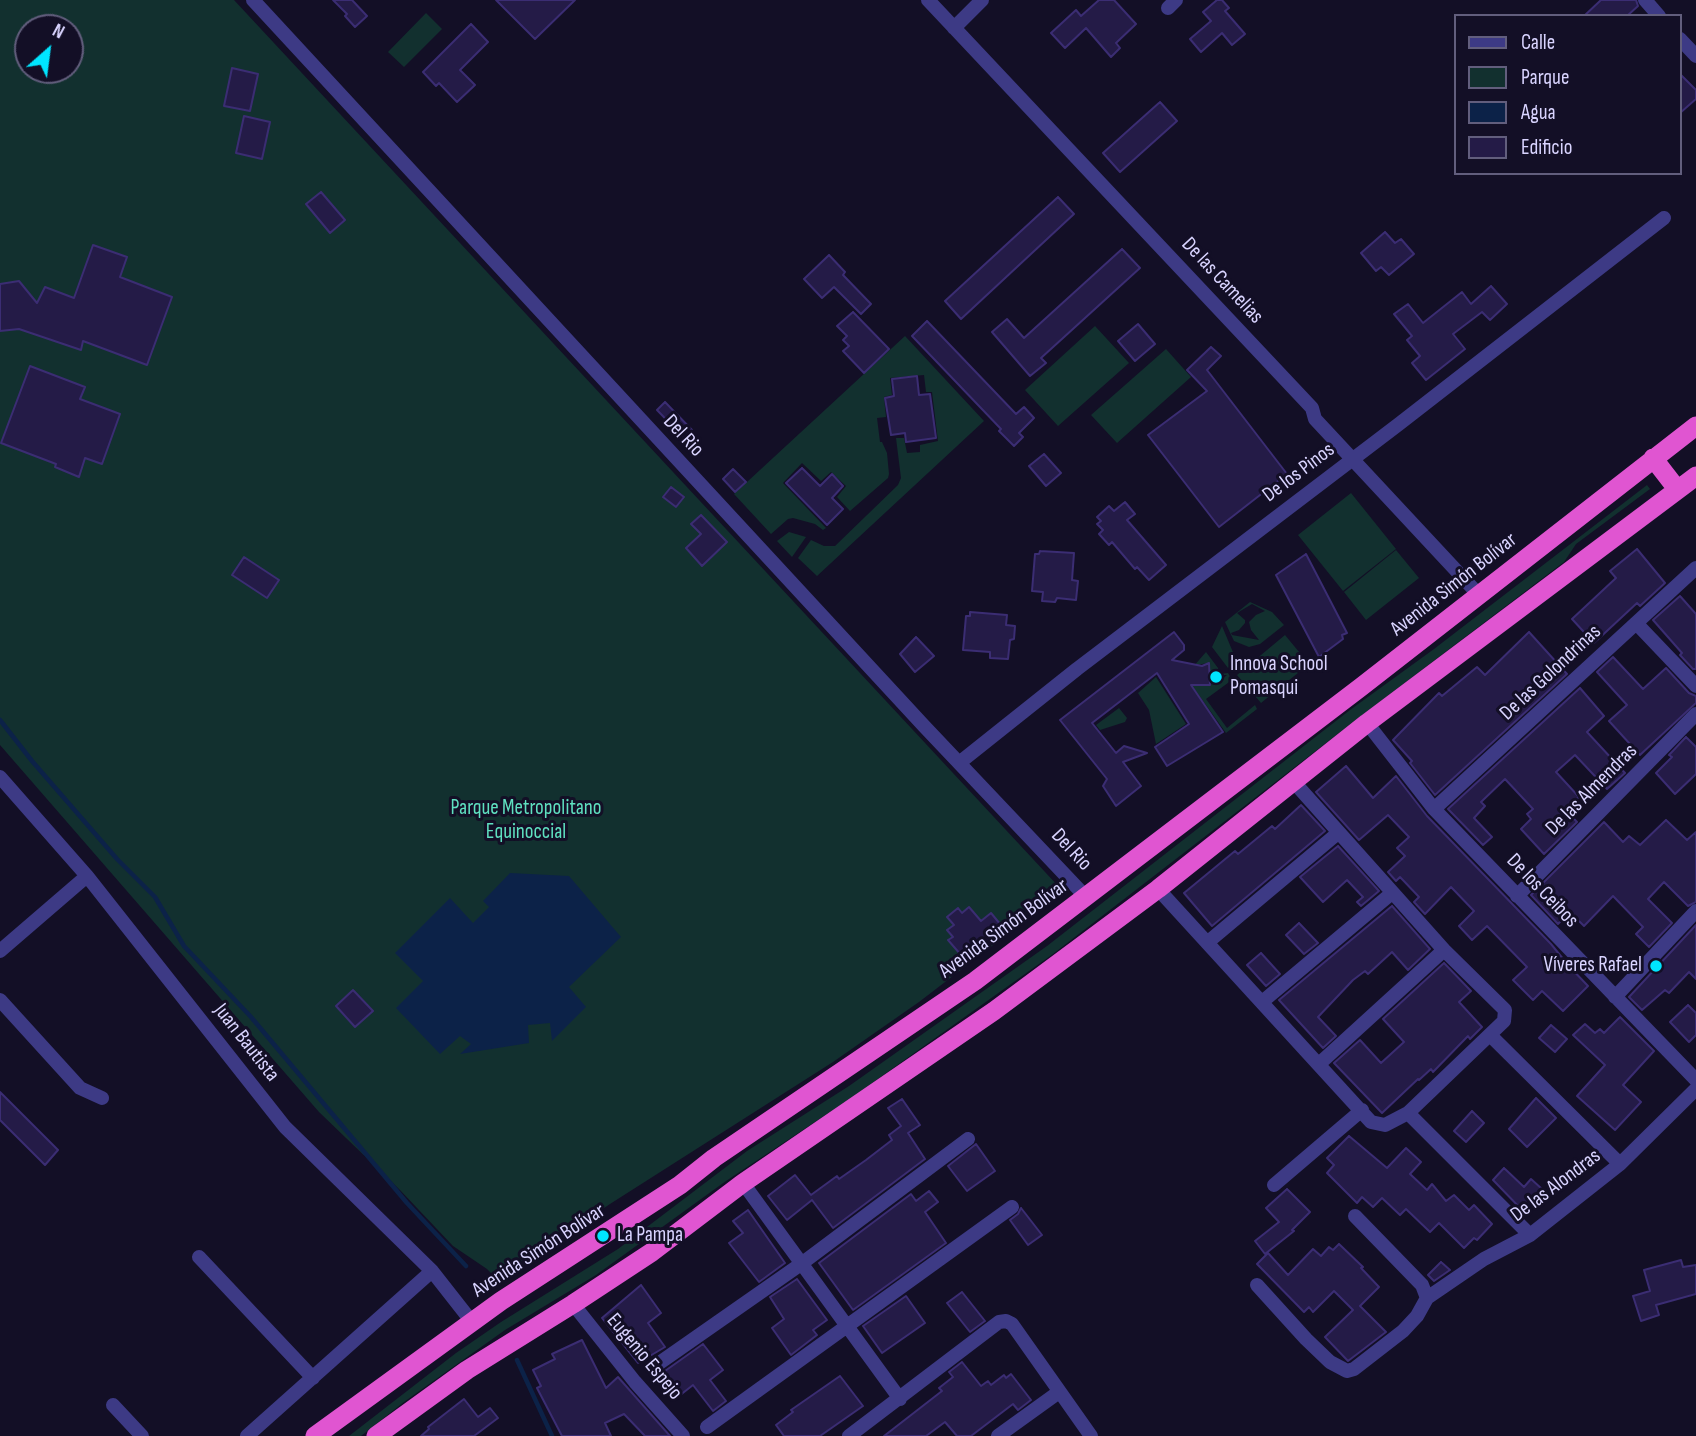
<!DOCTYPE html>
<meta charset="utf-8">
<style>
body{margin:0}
#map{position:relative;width:1696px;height:1436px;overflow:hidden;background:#130f26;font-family:"Sofia Sans Condensed",sans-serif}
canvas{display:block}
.legend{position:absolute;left:1454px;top:14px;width:228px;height:161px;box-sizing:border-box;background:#130f26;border:2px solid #625e7d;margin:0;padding:9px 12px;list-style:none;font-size:21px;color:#d9d4ff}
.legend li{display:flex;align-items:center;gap:14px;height:35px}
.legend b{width:35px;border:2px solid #625e7d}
.north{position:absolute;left:14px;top:14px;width:70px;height:70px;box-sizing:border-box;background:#130f26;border:2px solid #625e7d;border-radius:50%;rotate:28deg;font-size:19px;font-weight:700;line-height:28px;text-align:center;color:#d9d4ff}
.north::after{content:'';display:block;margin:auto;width:24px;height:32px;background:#00e5ff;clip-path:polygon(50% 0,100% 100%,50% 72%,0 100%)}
</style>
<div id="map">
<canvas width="1696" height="1436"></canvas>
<ul class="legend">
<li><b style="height:9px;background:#3d3a85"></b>Calle</li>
<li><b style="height:19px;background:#12302f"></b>Parque</li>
<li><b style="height:19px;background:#0c2248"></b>Agua</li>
<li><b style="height:19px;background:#241b47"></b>Edificio</li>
</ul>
<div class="north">N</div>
</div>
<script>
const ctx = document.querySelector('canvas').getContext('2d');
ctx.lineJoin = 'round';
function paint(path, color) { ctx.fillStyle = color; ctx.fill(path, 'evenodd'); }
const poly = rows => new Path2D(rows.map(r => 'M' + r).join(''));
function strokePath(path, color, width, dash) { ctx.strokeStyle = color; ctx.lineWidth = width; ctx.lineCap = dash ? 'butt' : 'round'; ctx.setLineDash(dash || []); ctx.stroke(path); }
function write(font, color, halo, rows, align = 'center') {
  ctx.font = font + ' "Sofia Sans Condensed",sans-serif'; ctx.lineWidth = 6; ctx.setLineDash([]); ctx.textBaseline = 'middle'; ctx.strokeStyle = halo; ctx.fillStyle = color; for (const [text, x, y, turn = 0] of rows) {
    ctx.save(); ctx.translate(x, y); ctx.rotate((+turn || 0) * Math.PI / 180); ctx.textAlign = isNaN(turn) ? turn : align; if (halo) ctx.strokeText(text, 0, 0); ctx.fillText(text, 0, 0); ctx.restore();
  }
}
const green = poly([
 [0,0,234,0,1059,887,1046,890,1043,907,919,1002,833,1062,610,1204,498,1280,487,1269,453,1246,400,1190,319,1112,0,745],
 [28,28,70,28,70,70,28,70],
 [426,13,442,29,404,67,388,52],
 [1095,326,1129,363,1058,426,1025,390],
 [905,336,984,421,817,576,798,558,811,540,824,546,835,546,898,485,901,478,896,438,904,438,907,453,920,452,920,445,938,441,932,392,926,392,924,375,890,378,892,395,884,397,886,417,877,418,880,442,882,442,887,453,889,474,888,478,850,511,837,497,846,486,831,472,821,481,802,463,783,483,826,528,823,530,815,524,793,518,788,519,771,534,734,494],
 [1166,349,1191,377,1117,443,1091,415],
 [1647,485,1650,489,1576,544,1564,562,1357,719,1053,954,854,1096,726,1181,596,1275,505,1330,404,1402,361,1436,349,1436,456,1353,501,1322,618,1249,747,1151,849,1086,1047,946,1350,710,1434,649],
 [1351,493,1396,549,1343,591,1298,535],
 [789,532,806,537,792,557,777,541],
 [1396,550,1419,578,1366,620,1344,592],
 [1250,602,1272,612,1284,625,1260,644,1249,647,1234,641,1225,622],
 [1252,604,1265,611,1256,615,1249,622,1251,630,1259,640,1232,635,1231,633,1239,630,1245,623,1245,620,1237,613],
 [1222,626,1235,657,1232,665,1228,668,1212,647],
 [1285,635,1309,664,1261,703,1237,675],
 [1206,652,1218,668,1219,674,1228,673,1232,680,1206,699,1227,728,1255,705,1257,709,1226,733,1188,680,1193,667],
 [1208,663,1210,675,1227,675,1215,685,1200,681,1197,672,1196,665],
 [1156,677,1186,724,1156,744,1149,710,1138,693],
 [1119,708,1127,718,1125,722,1100,730,1096,725]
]);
const water = poly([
 [510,873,569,876,621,937,569,987,586,1007,552,1041,550,1023,528,1025,529,1043,460,1054,471,1044,460,1036,440,1054,396,1008,423,981,395,953,450,898,473,923,489,907,483,901]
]);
const stream = poly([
 [0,720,32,761,117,859,155,897,184,946,251,1017,407,1203,466,1266],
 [517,1360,552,1436]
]);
const building = poly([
 [333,0,352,0,367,16,355,27,345,16,347,14,333,0],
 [496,0,575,0,535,39,496,0],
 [1099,0,1114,0,1136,24,1116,43,1120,48,1111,57,1086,28,1065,48,1051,33,1076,10,1081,16,1099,0],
 [1217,0,1222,0,1229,8,1225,11,1245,34,1232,45,1222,33,1201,52,1190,39,1211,21,1203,12,1217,0],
 [1601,0,1636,0,1638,6,1627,16,1584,16,1601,0],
 [471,24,488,42,460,70,475,85,457,102,439,83,436,86,423,72,471,24],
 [232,68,258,74,250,111,224,106,232,68],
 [1680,74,1696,90,1696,99,1680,113,1680,74],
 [1160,102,1177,121,1120,172,1103,153,1160,102],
 [244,116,270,122,262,159,236,153,244,116],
 [321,192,345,220,330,233,306,204,321,192],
 [1058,197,1074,214,961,319,945,301,1058,197],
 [1385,232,1395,243,1401,239,1414,254,1389,275,1381,267,1376,271,1361,253,1385,232],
 [93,245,127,257,120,277,172,297,147,365,83,341,81,350,19,329,0,331,0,284,19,281,37,303,45,287,74,298,93,245],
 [1122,249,1140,268,1041,358,1046,363,1030,376,992,332,1007,319,1024,338,1122,249],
 [829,255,845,272,843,275,871,304,861,314,834,287,822,298,804,279,829,255],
 [1491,286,1507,304,1490,320,1482,312,1453,334,1465,349,1426,380,1412,363,1420,356,1407,340,1412,336,1394,314,1408,304,1423,323,1462,292,1471,304,1491,286],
 [853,312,889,349,864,373,843,351,849,346,843,340,847,336,837,326,853,312],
 [927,321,1016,414,1024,407,1034,418,1019,433,1023,437,1014,446,999,431,1001,429,912,336,927,321],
 [1138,324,1155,344,1135,361,1118,341,1138,324],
 [1211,347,1221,356,1207,370,1287,474,1219,527,1148,435,1207,391,1187,370,1211,347],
 [30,366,85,387,80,399,120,414,102,464,85,458,79,477,55,467,56,464,1,443,30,366],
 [917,376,919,395,930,394,936,438,906,442,905,433,891,435,885,398,894,396,892,379,917,376],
 [665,402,692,430,684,438,657,410,665,402],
 [1044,454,1061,473,1046,486,1029,466,1044,454],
 [802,468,820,486,832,474,843,486,832,498,843,509,827,525,786,483,802,468],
 [733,469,746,482,735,492,723,479,733,469],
 [671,487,684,497,676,507,663,497,671,487],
 [1125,502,1135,514,1127,520,1166,565,1149,580,1137,567,1135,569,1112,542,1109,545,1099,534,1103,530,1097,524,1101,521,1097,517,1109,506,1114,511,1125,502],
 [701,515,727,542,702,566,686,548,701,534,691,524,701,515],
 [1637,549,1665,583,1640,606,1637,603,1594,643,1572,619,1616,578,1610,571,1637,549],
 [1040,551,1074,553,1072,580,1078,581,1076,600,1057,598,1055,602,1042,601,1043,592,1032,591,1035,554,1039,554,1040,551],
 [1306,554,1347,633,1342,635,1343,639,1319,657,1276,575,1306,554],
 [244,557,279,580,267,598,232,575,244,557],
 [1680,596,1696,614,1696,669,1693,669,1680,655,1682,653,1653,620,1680,596],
 [970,612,1007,615,1006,625,1015,626,1014,639,1010,640,1008,659,990,658,990,652,963,650,966,616,970,616,970,612],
 [1174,632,1184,645,1184,650,1172,660,1202,666,1209,663,1210,685,1191,685,1223,732,1167,766,1155,747,1189,724,1157,673,1092,723,1116,753,1124,746,1147,753,1123,762,1141,786,1116,806,1103,786,1107,779,1060,720,1174,632],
 [1529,632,1567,674,1435,795,1410,763,1412,761,1393,740,1439,693,1442,696,1477,667,1485,675,1529,632],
 [916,637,934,656,915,672,900,654,916,637],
 [1613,657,1643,689,1666,668,1689,693,1696,696,1696,703,1640,755,1609,721,1627,705,1597,672,1613,657],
 [1580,688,1604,716,1587,732,1625,773,1607,789,1575,755,1556,772,1579,797,1565,809,1577,822,1544,854,1521,829,1531,819,1527,814,1533,809,1505,779,1481,802,1485,806,1474,818,1492,837,1483,845,1448,809,1580,688],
 [1686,737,1696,747,1696,774,1675,794,1656,773,1672,757,1669,755,1686,737],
 [1346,766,1373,798,1396,776,1427,816,1551,944,1568,965,1588,986,1563,1011,1542,991,1533,1000,1513,980,1527,967,1487,926,1472,940,1459,926,1474,911,1451,887,1425,914,1414,902,1419,897,1400,877,1396,881,1388,872,1405,856,1397,848,1409,837,1388,815,1359,840,1316,792,1346,766],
 [1301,805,1325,831,1212,926,1184,893,1235,851,1238,854,1272,826,1275,829,1301,805],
 [1666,820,1687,840,1696,832,1696,902,1688,906,1664,882,1648,899,1672,923,1649,947,1636,934,1643,927,1613,896,1584,926,1570,912,1558,924,1531,895,1604,822,1623,842,1629,836,1640,845,1666,820],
 [1338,846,1379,891,1361,906,1357,902,1363,897,1347,880,1323,902,1300,877,1338,846],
 [1392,906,1430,949,1408,970,1392,952,1368,974,1365,971,1353,980,1318,1017,1336,1036,1323,1048,1279,1000,1392,906],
 [969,907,981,921,991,913,1005,930,974,955,965,951,961,955,948,940,953,937,947,930,954,925,947,917,958,908,962,913,969,907],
 [1299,923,1318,943,1304,954,1286,935,1299,923],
 [1696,925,1696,979,1689,972,1669,993,1665,990,1642,1010,1629,997,1696,925],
 [1261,953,1280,974,1266,986,1247,965,1261,953],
 [1444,963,1471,991,1459,1002,1482,1027,1470,1039,1468,1036,1433,1072,1431,1069,1419,1080,1418,1079,1382,1113,1334,1063,1360,1040,1381,1063,1404,1042,1383,1019,1444,963],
 [353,990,373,1011,355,1027,336,1006,353,990],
 [1688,1005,1696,1013,1696,1035,1689,1042,1670,1022,1688,1005],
 [1620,1017,1654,1051,1623,1085,1641,1102,1615,1130,1577,1096,1605,1065,1573,1035,1585,1024,1595,1033,1600,1029,1604,1033,1620,1017],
 [1551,1025,1567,1039,1555,1052,1539,1038,1551,1025],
 [0,1092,58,1150,45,1165,0,1120,0,1092],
 [1536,1098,1556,1118,1527,1147,1509,1129,1536,1098],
 [902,1099,920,1125,908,1133,925,1159,833,1228,812,1200,787,1220,768,1196,795,1175,811,1195,837,1176,839,1179,866,1160,892,1140,889,1135,901,1126,888,1108,902,1099],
 [1472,1111,1484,1123,1466,1142,1454,1131,1472,1111],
 [1349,1136,1387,1168,1406,1148,1421,1162,1410,1174,1427,1190,1432,1184,1446,1201,1454,1195,1469,1210,1474,1205,1492,1224,1477,1240,1474,1238,1464,1248,1439,1223,1430,1232,1406,1209,1400,1215,1382,1198,1373,1207,1362,1197,1357,1203,1327,1173,1334,1165,1327,1158,1349,1136],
 [976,1144,995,1171,967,1191,948,1166,976,1144],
 [1504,1168,1524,1187,1531,1179,1542,1189,1523,1211,1493,1180,1504,1168],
 [1287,1189,1310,1212,1292,1230,1294,1231,1265,1254,1255,1241,1279,1222,1266,1208,1287,1189],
 [929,1191,938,1202,925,1212,946,1243,853,1310,819,1263,911,1194,916,1201,929,1191],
 [1021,1208,1042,1235,1028,1245,1010,1220,1018,1214,1021,1208],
 [748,1210,785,1263,759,1282,729,1243,743,1233,733,1221,748,1210],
 [1339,1244,1363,1267,1361,1268,1379,1287,1360,1306,1386,1332,1348,1361,1325,1337,1353,1310,1334,1291,1313,1312,1309,1307,1304,1312,1257,1264,1268,1253,1288,1275,1313,1249,1321,1256,1329,1247,1333,1250,1339,1244],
 [1681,1260,1683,1267,1696,1265,1696,1294,1656,1305,1659,1315,1641,1321,1633,1296,1650,1291,1644,1270,1681,1260],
 [1441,1262,1450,1270,1434,1281,1428,1275,1441,1262],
 [797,1279,827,1320,813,1330,817,1335,791,1355,772,1328,784,1319,770,1297,797,1279],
 [641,1285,661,1313,648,1323,665,1347,638,1363,602,1318,641,1285],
 [962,1292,985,1321,970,1332,947,1303,962,1292],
 [906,1296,925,1323,882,1353,863,1326,906,1296],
 [582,1340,606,1388,618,1377,670,1436,645,1436,624,1414,605,1423,611,1436,562,1436,537,1388,541,1386,533,1370,555,1359,552,1354,582,1340],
 [703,1344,723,1370,710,1380,726,1401,713,1411,693,1385,679,1396,662,1376,666,1373,665,1371,703,1344],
 [962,1362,981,1386,988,1381,991,1385,1004,1375,1006,1378,1011,1374,1031,1400,1018,1410,1013,1404,971,1436,957,1436,945,1422,926,1436,884,1436,942,1391,939,1388,953,1377,949,1372,962,1362],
 [840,1376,863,1406,820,1436,784,1436,776,1425,793,1412,791,1410,840,1376],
 [464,1399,478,1417,490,1408,498,1418,474,1436,421,1436,429,1429,428,1427,464,1399]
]);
const minor = poly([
 [253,0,924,726,1086,897],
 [928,0,1312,408,1315,419,1479,595],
 [1645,0,1659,16],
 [1168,8,1176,0],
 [954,28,982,0],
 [1680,39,1696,56],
 [1636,623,1696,686],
 [1367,723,1434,809,1696,1080],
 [959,763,1077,669,1399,424,1664,218],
 [0,777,87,876,285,1127,432,1271,472,1322],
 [1434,809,1696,568],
 [1158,889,1371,1122,1385,1125,1408,1113,1504,1021,1505,1010,1444,950,1293,781],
 [1517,896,1696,714],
 [1208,942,1338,833],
 [0,951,87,876],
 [1615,997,1696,911],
 [0,1000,80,1088,102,1098],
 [1262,1002,1392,893],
 [1490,1035,1620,1164],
 [1319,1064,1444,950],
 [1408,1113,1530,1235],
 [743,1183,900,1399],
 [1274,1185,1362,1110],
 [199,1257,313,1378],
 [1257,1285,1306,1339,1330,1362,1347,1371,1354,1369,1403,1331,1417,1316,1427,1298,1422,1285,1355,1216],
 [1427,1298,1484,1259,1530,1235,1620,1164,1696,1089],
 [573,1304,635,1382,683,1436],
 [655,1366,801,1264,968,1139],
 [113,1405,142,1436],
 [707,1427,1012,1207],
 [247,1436,432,1271],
 [849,1436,999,1322,1006,1321,1012,1324,1091,1436],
 [998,1436,1059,1392]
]);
const trunk = poly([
 [1653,458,1677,489],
 [315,1436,501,1301,680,1185,714,1158,975,981,1361,687,1696,426],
 [376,1436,467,1370,573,1304,652,1252,743,1183,994,1011,1158,889,1367,723,1696,476]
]);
const markers = [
 [1216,677,7,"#00e5ff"],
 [1656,966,7,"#00e5ff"],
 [603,1236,7,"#00e5ff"]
];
const streetNames = [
 ["De las Camelias",1222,281,47],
 ["Del Rio",683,436,47],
 ["De los Pinos",1299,473,-37],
 ["Avenida Simón Bolívar",1454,585,-38],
 ["De las Golondrinas",1551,673,-43],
 ["De las Almendras",1592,790,-45],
 ["Del Rio",1071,850,47],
 ["De los Ceibos",1542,891,46],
 ["Avenida Simón Bolívar",1004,929,-36],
 ["Juan Bautista",246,1043,52],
 ["De las Alondras",1556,1186,-37],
 ["Avenida Simón Bolívar",539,1251,-33],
 ["Eugenio Espejo",644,1357,50]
];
const poiNames = [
 ["Innova School",1230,665],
 ["Pomasqui",1230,689],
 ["Víveres Rafael",1642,966,"right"],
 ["La Pampa",617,1236]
];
const parkNames = [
 ["Parque Metropolitano",526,809],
 ["Equinoccial",526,833]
];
paint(green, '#12302f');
paint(water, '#0c2248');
strokePath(stream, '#0c2248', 4.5);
paint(building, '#241b47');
strokePath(building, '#3b2d73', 2);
strokePath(minor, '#3d3a85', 14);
strokePath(trunk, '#e055d1', 19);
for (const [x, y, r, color] of markers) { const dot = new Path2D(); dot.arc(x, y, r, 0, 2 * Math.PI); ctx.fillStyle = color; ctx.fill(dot); strokePath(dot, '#130f26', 2.5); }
write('21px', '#d9d4ff', '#130f26', streetNames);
write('21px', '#d9d4ff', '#130f26', poiNames, 'left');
write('21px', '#5fe0c0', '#130f26', parkNames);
</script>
